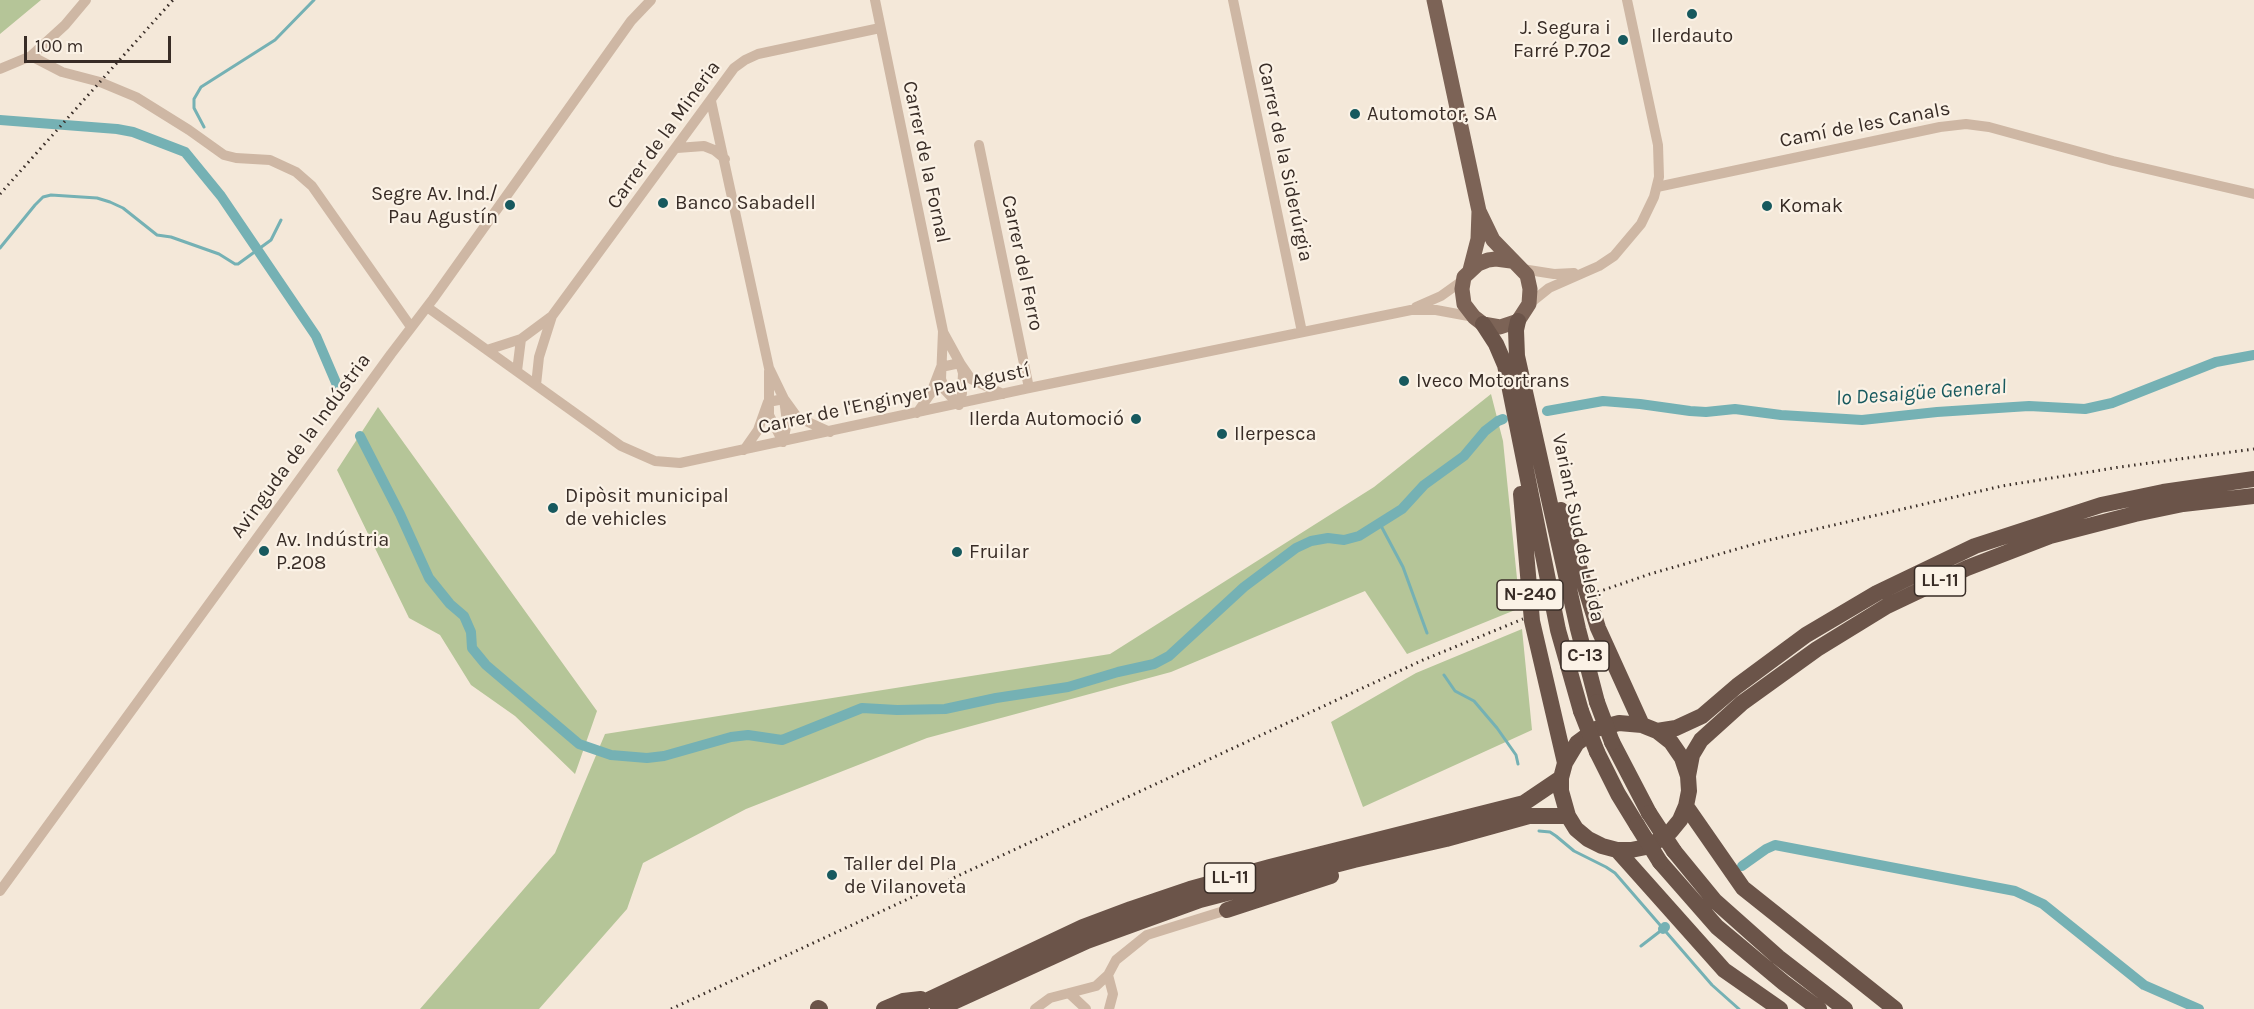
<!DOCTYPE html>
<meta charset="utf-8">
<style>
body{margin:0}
#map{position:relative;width:2254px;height:1009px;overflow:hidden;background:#f4e8d9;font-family:Karla,sans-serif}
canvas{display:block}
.scale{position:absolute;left:24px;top:36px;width:147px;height:27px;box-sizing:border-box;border:3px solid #382c26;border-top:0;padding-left:8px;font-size:18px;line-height:21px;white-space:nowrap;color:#382c26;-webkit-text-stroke:4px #fbf2e6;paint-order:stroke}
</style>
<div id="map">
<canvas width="2254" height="1009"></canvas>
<div class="scale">100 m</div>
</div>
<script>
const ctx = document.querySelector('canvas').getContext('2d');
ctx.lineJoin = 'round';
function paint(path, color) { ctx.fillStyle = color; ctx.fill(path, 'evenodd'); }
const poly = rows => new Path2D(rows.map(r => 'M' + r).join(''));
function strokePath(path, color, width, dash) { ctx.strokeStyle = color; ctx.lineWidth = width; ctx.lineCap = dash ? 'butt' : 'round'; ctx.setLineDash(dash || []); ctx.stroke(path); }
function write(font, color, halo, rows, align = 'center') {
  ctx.font = font + ' Karla,sans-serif'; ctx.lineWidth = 4.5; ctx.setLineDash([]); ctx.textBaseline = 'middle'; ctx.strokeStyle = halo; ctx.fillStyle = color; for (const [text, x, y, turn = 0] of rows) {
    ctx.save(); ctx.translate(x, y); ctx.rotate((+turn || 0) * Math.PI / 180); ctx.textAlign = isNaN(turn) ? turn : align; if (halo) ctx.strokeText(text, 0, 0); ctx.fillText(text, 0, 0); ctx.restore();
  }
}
const green = poly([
 [0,0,41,0,0,34],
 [1491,394,1503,441,1520,608,1407,654,1365,591,1171,672,927,738,746,809,643,863,627,909,539,1009,420,1009,555,853,605,734,1110,654,1374,487],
 [378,407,597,711,575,774,515,716,471,685,440,635,409,618,337,470],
 [1522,629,1532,730,1363,807,1331,722,1416,673]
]);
const stream = poly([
 [204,127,194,108,194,99,201,87,275,40,314,0],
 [0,248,35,205,43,197,51,195,97,198,110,202,123,208,157,235,171,237,219,254,235,264,238,264,271,240,281,220],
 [1379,522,1403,567,1427,633],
 [1444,675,1455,691,1474,701,1497,728,1516,755,1518,764],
 [1539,831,1550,832,1556,836,1574,851,1606,867,1615,873,1712,985,1739,1009],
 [1641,946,1663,929]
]);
const canal = poly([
 [0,120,117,129,133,132,185,152,221,196,316,336,337,385],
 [1547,411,1603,401,1640,404,1690,411,1706,412,1735,409,1781,415,1862,420,1937,412,2029,406,2085,409,2112,403,2216,362,2254,355],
 [360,436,400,514,429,578,450,604,464,616,471,632,472,648,486,665,579,744,611,755,647,758,664,756,731,737,748,735,782,740,862,708,897,710,945,709,996,698,1068,687,1118,672,1154,664,1169,656,1244,587,1296,548,1311,541,1328,538,1344,540,1359,536,1402,509,1424,485,1464,456,1485,431,1498,421,1503,419],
 [1742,866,1766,849,1775,845,2015,891,2043,904,2144,985,2199,1009],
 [1663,929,1665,927]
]);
const minor = poly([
 [875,0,943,331,941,379,945,390,959,405],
 [1233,0,1302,332],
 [31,56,62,72,100,82,136,97,189,130,224,155,236,158,270,160,296,172,312,186,411,327],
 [0,69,31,56,65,25,86,0],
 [711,101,769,368,784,399,787,422,783,442],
 [979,145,1029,388],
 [677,148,704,146,714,150,725,159],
 [1657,187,1940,127,1966,124,1989,127,2113,161,2254,194],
 [1522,269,1554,274,1574,273],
 [1529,304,1549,288,1599,266,1614,256,1641,224,1654,197,1659,177,1658,145,1627,0],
 [427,307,621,446,655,461,680,463,1029,388,1411,310,1436,310,1474,317],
 [1416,307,1441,296,1462,281],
 [943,332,960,363,963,373,962,393,959,405],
 [487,350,521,339,552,316,734,68,745,60,758,54,880,28],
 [517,371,521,339],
 [769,371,769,415,783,442],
 [536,385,539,357,552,316],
 [917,413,931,393,941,367,960,363,971,379,1003,394],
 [744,450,758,430,768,402,784,399,797,417,830,432],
 [0,891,391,354,433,299,631,21,651,0],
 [1108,975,1113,994,1109,1009],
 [1069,993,1086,1009],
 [1035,1009,1050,998,1096,986,1108,975,1116,960,1147,935,1227,910]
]);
const primary = poly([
 [1434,0,1479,211,1478,239,1470,270],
 [1479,211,1493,240,1527,275,1530,289,1529,304,1518,321,1500,327,1483,324,1474,317,1464,304,1462,289,1464,277,1478,264,1488,260,1496,259,1511,261]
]);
const trunk = poly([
 [1518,321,1516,330,1517,356,1578,629,1597,702],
 [1483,324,1496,344,1505,365,1558,630,1581,711],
 [1521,494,1532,621,1565,763],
 [1561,510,1598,628,1642,725],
 [1657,731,1676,728,1702,716,1737,686,1806,635,1877,593,1975,546,2101,505,2163,492,2254,479],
 [1612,742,1649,813],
 [1597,752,1618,794,1637,825],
 [1688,776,1682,758,1671,742,1657,731,1642,725,1619,723,1596,729,1577,743,1565,763,1561,778,1561,791,1568,816,1576,829,1588,839,1602,846,1617,850,1631,850,1646,847,1659,840,1671,831,1680,820,1686,806,1689,791,1688,776,1692,755,1701,740,1742,703,1817,649,1887,606,1967,568,2050,536,2135,514,2183,504,2254,496],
 [1686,806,1743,888,1895,1009],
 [1617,850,1724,970,1780,1009],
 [1674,851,1715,901,1778,957,1845,1009],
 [1660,862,1717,927,1784,983,1819,1009],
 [1227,910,1331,876],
 [818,1008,820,1009],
 [884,1009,903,1001,921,999],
 [909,1009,1083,927,1131,909,1190,889,1270,867,1524,803,1561,778],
 [938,1009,1087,941,1200,900,1354,860,1446,839,1529,816,1568,816]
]);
const rail = poly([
 [0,194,173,0],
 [1592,594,1650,574,1765,541,2002,486,2120,467,2254,449],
 [671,1009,1423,660,1523,619]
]);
const trunkBridge = poly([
 [1597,702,1612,742],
 [1581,711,1597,752],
 [1649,813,1674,851],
 [1637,825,1660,862]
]);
const markers = [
 [1692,14,6,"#17595e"],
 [1623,40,6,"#17595e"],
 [1355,114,6,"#17595e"],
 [663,203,6,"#17595e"],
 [510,205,6,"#17595e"],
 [1767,206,6,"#17595e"],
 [1404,381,6,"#17595e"],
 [1136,419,6,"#17595e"],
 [1222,434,6,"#17595e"],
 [553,508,6,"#17595e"],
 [264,551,6,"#17595e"],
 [957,552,6,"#17595e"],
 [832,875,6,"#17595e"]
];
const shields = [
 [1940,581,51],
 [1530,595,66],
 [1585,656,48],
 [1230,878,51]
];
const shieldNames = [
 ["LL-11",1940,581],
 ["N-240",1530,595],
 ["C-13",1585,656],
 ["LL-11",1230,878]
];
const poiNames = [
 ["J. Segura i",1611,28,"right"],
 ["Farré P.702",1611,51,"right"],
 ["Ilerdauto",1692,36,"center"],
 ["Automotor, SA",1367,114],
 ["Segre Av. Ind./",498,194,"right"],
 ["Pau Agustín",498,217,"right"],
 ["Banco Sabadell",675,203],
 ["Komak",1779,206],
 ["Iveco Motortrans",1416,381],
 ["Ilerda Automoció",1124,419,"right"],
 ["Ilerpesca",1234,434],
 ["Dipòsit municipal",565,496],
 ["de vehicles",565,519],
 ["Av. Indústria",276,540],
 ["P.208",276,563],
 ["Fruilar",969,552],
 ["Taller del Pla",844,864],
 ["de Vilanoveta",844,887]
];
const streetNames = [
 ["Camí de les Canals",1865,125,-11],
 ["Carrer de la Mineria",664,135,-54],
 ["Carrer de la Fornal",926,162,78],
 ["Carrer de la Siderúrgia",1285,162,78],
 ["Carrer del Ferro",1022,263,78],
 ["Carrer de l'Enginyer Pau Agustí",894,399,-12],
 ["Avinguda de la Indústria",301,446,-54],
 ["Variant Sud de Lleida",1578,528,78]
];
const waterNames = [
 ["lo Desaigüe General",1921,393,-4]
];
paint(green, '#b5c598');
strokePath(stream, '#75b1b4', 3);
strokePath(canal, '#75b1b4', 10);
strokePath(minor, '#ceb7a4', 10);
strokePath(primary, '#7c6356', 15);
strokePath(trunk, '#6b5449', 16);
strokePath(rail, '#382c26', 3, [1.5, 4.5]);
strokePath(trunkBridge, '#6b5449', 16);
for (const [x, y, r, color] of markers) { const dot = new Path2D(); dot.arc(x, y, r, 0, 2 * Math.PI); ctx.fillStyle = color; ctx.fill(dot); strokePath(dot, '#fbf2e6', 2); }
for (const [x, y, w] of shields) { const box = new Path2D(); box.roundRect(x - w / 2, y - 15, w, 30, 4.5); ctx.fillStyle = '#fbf2e6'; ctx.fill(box); strokePath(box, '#382c26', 1.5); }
write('bold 18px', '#382c26', null, shieldNames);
write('20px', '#382c26', '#fbf2e6', poiNames, 'left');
write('20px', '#382c26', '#fbf2e6', streetNames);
write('italic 21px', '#17595e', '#fbf2e6', waterNames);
</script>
